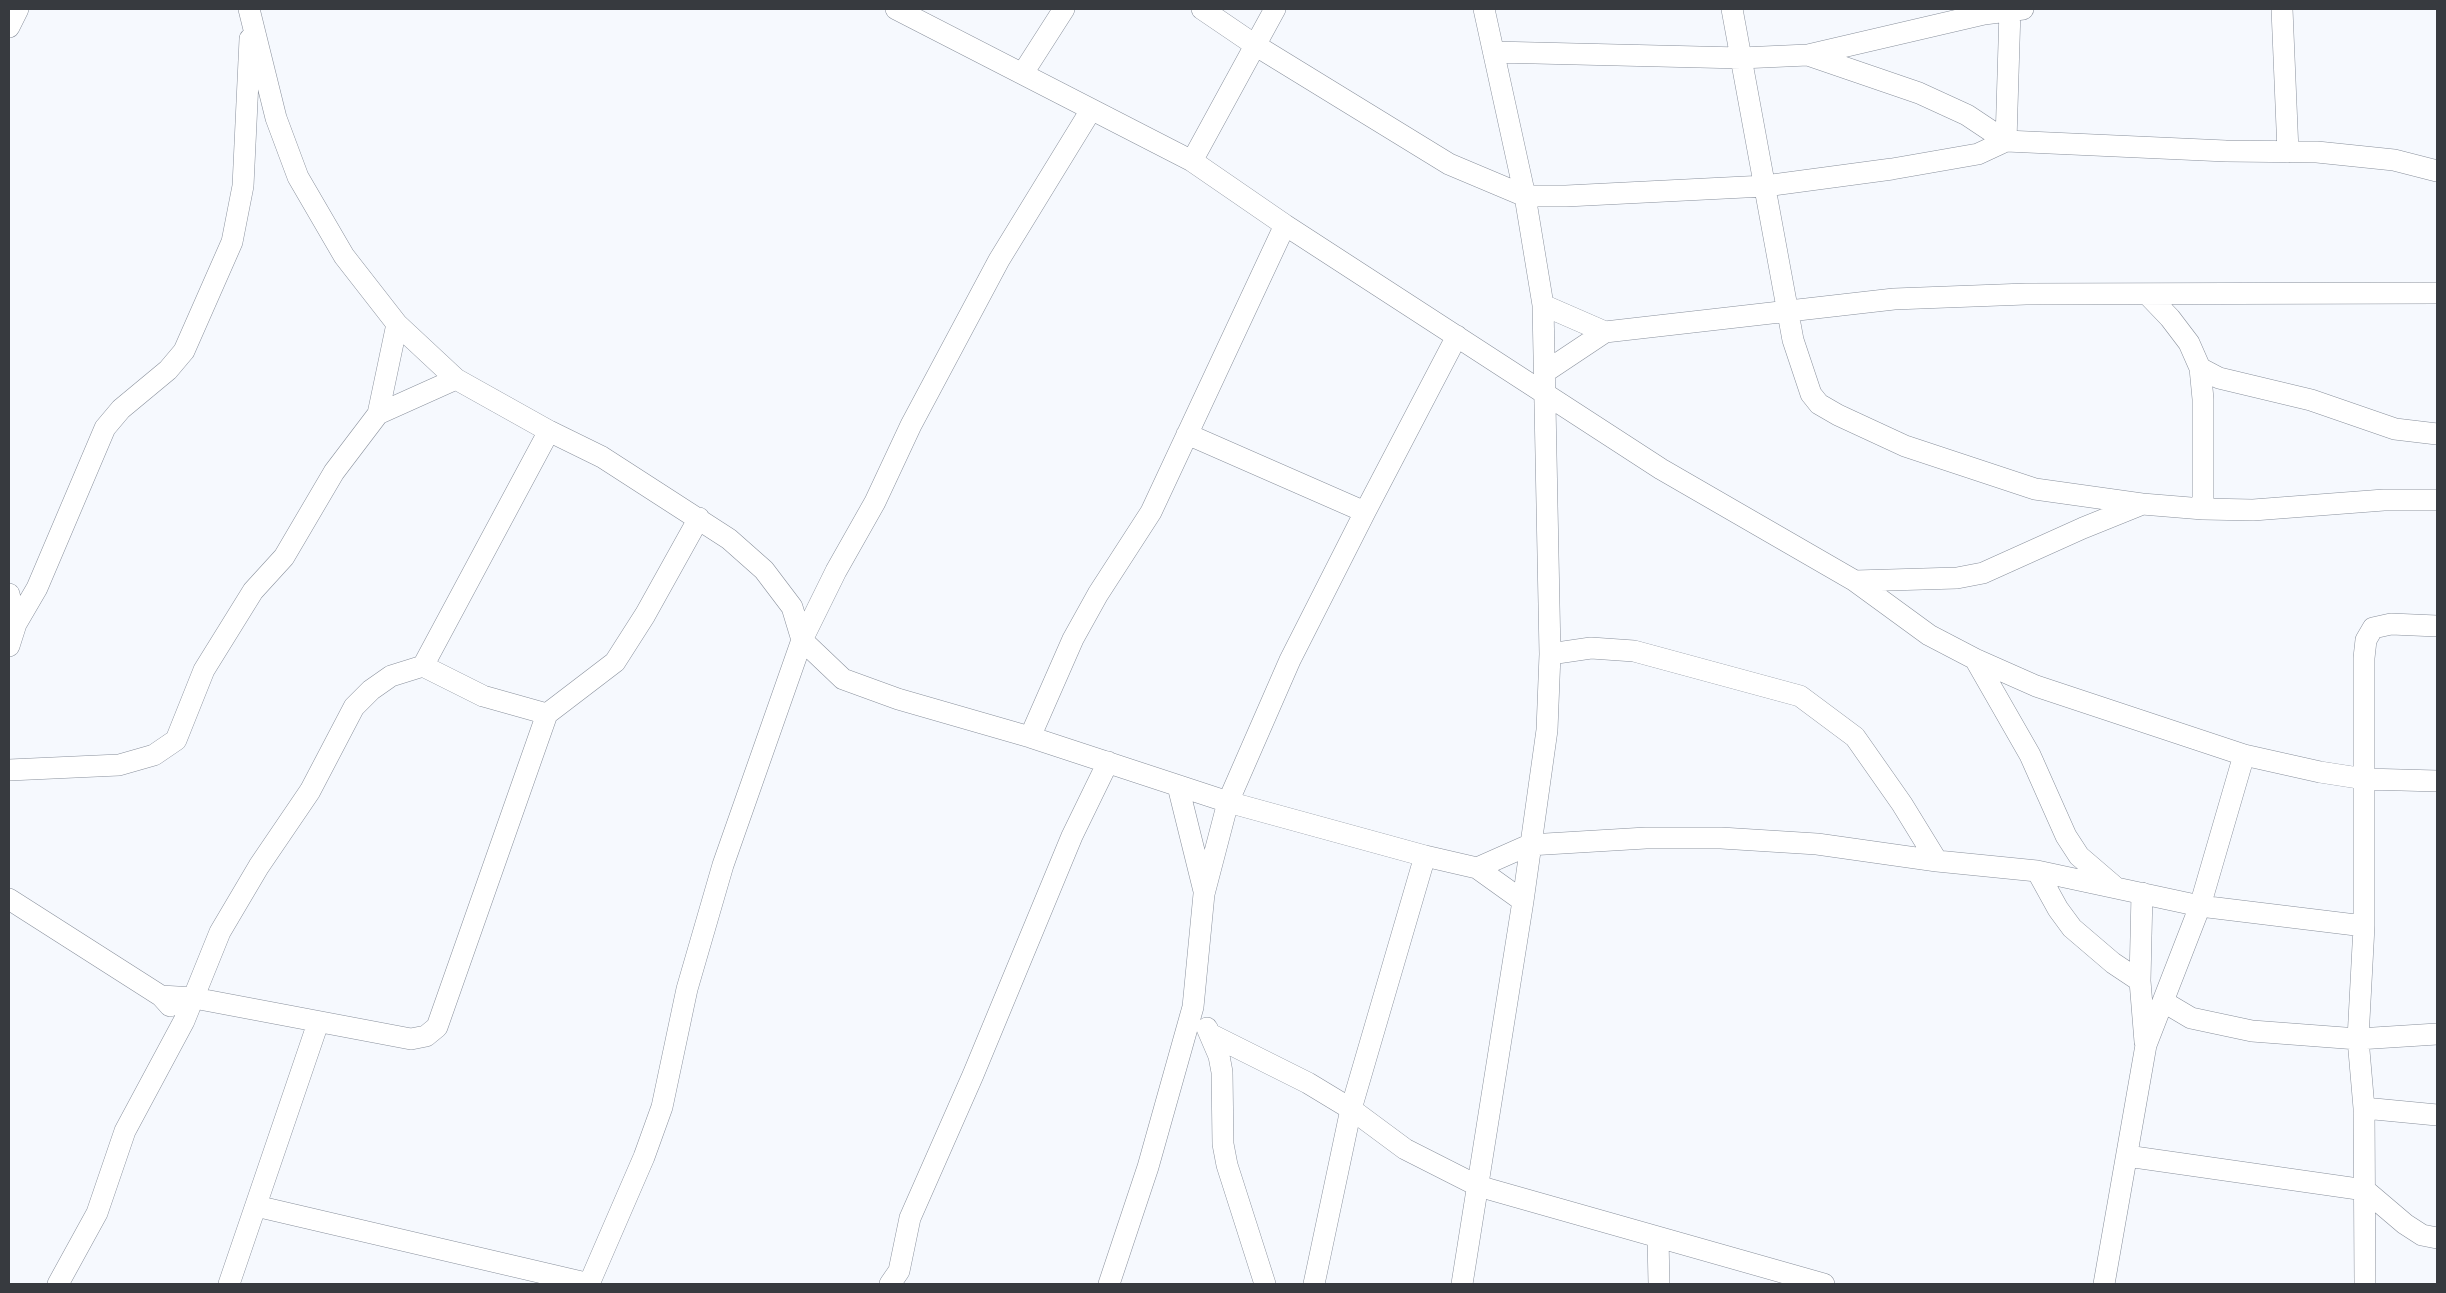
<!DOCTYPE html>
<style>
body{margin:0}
#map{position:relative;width:2446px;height:1293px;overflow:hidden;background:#f6f9fe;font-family:"Times New Roman",serif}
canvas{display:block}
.frame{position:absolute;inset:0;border:10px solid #373a3f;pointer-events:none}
</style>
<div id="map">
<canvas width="2446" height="1293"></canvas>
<div class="frame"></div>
</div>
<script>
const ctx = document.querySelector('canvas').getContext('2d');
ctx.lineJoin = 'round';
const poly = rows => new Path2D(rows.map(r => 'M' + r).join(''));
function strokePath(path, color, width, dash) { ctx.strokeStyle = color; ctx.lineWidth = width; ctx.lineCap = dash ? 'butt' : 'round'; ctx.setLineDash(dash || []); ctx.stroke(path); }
const minor = poly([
 [249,9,276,118,298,177,344,256,397,324,456,379,549,431,602,457,729,539,764,570,792,607,802,640,843,679,898,699,1030,737,1228,802,1425,856,1477,868,1523,901],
 [896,9,1192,161,1285,225,1661,469,1855,581,1929,635,1975,659,2036,686,2244,755,2320,772,2365,779,2437,781],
 [1202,9,1255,45,1449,164,1525,196,1566,196,1765,186,1892,169,1978,154,2006,141,2226,151,2317,152,2394,160,2437,171],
 [1732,9,1793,340,1811,394,1819,404,1838,415,1905,446,2035,489,2142,504,2203,509,2253,510,2384,500,2437,500],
 [2282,9,2288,152],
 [9,27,18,9],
 [1494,52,1741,58,1808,55,1984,14,2023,9],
 [1808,55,1919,93,1967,115,2006,141],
 [1023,73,1064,9],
 [2006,141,2010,10],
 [1192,161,1275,9],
 [2147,294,2170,318,2189,343,2200,368,2203,399,2203,509],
 [1543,305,1605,332],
 [2200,368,2219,378,2311,400,2395,429,2437,434],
 [1545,372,1605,332,1894,299,2026,294,2437,293],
 [378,414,456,379],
 [1187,434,1365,512],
 [1855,581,1957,578,1983,573,2083,528,2140,505],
 [9,594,16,624,9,646],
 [16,624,37,588,105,428,121,409,168,370,184,351,232,242,243,186,250,39],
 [1550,654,1591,648,1634,651,1800,696,1855,737,1902,804,1937,861],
 [1975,659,2030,755,2066,836,2079,856,2114,886],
 [423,666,483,696,547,714,615,662,645,615,699,518],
 [1030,737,1073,639,1098,594,1151,512,1285,225],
 [9,770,119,765,154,755,176,740,204,670,253,591,284,557,334,472,378,414,397,324],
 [1178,786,1204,891],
 [1477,868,1529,845,1646,838,1721,838,1817,844,1937,861,2037,871,2200,906,2364,926],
 [2037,871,2058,909,2072,928,2113,963,2140,981],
 [2142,893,2140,981,2145,1042],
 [9,899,161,996,170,1006],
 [161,996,194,998,411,1039,426,1036,437,1027,547,714],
 [2164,1002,2191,1018,2252,1031,2358,1039,2437,1034],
 [1207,1028,1219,1056,1222,1072,1223,1144,1227,1165,1265,1284],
 [1212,1035,1308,1083,1351,1109,1405,1149,1478,1186,1824,1284],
 [2364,1108,2437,1115],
 [2127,1156,2365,1190,2405,1224,2422,1235,2437,1238],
 [256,1206,590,1284],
 [1658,1238,1659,1284],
 [58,1284,97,1213,125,1131,184,1021,220,932,259,866,310,791,354,707,371,690,391,676,423,666,549,431],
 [229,1284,318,1023],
 [589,1284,644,1157,662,1107,687,989,723,865,802,640,836,571,875,502,911,425,999,260,1091,110],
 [890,1284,899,1271,910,1218,973,1075,1072,836,1108,762],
 [1109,1284,1148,1167,1193,1007,1204,894,1228,802,1290,660,1365,512,1457,336],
 [1314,1284,1351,1109,1425,856],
 [1462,1284,1523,901,1547,730,1550,654,1543,305,1525,196,1484,9],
 [2104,1284,2146,1045,2200,906,2244,755],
 [2365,1284,2364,1108,2358,1039,2364,926,2364,658,2366,640,2373,628,2391,624,2437,626]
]);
strokePath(minor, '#89909c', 22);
strokePath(minor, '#fff', 21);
</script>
